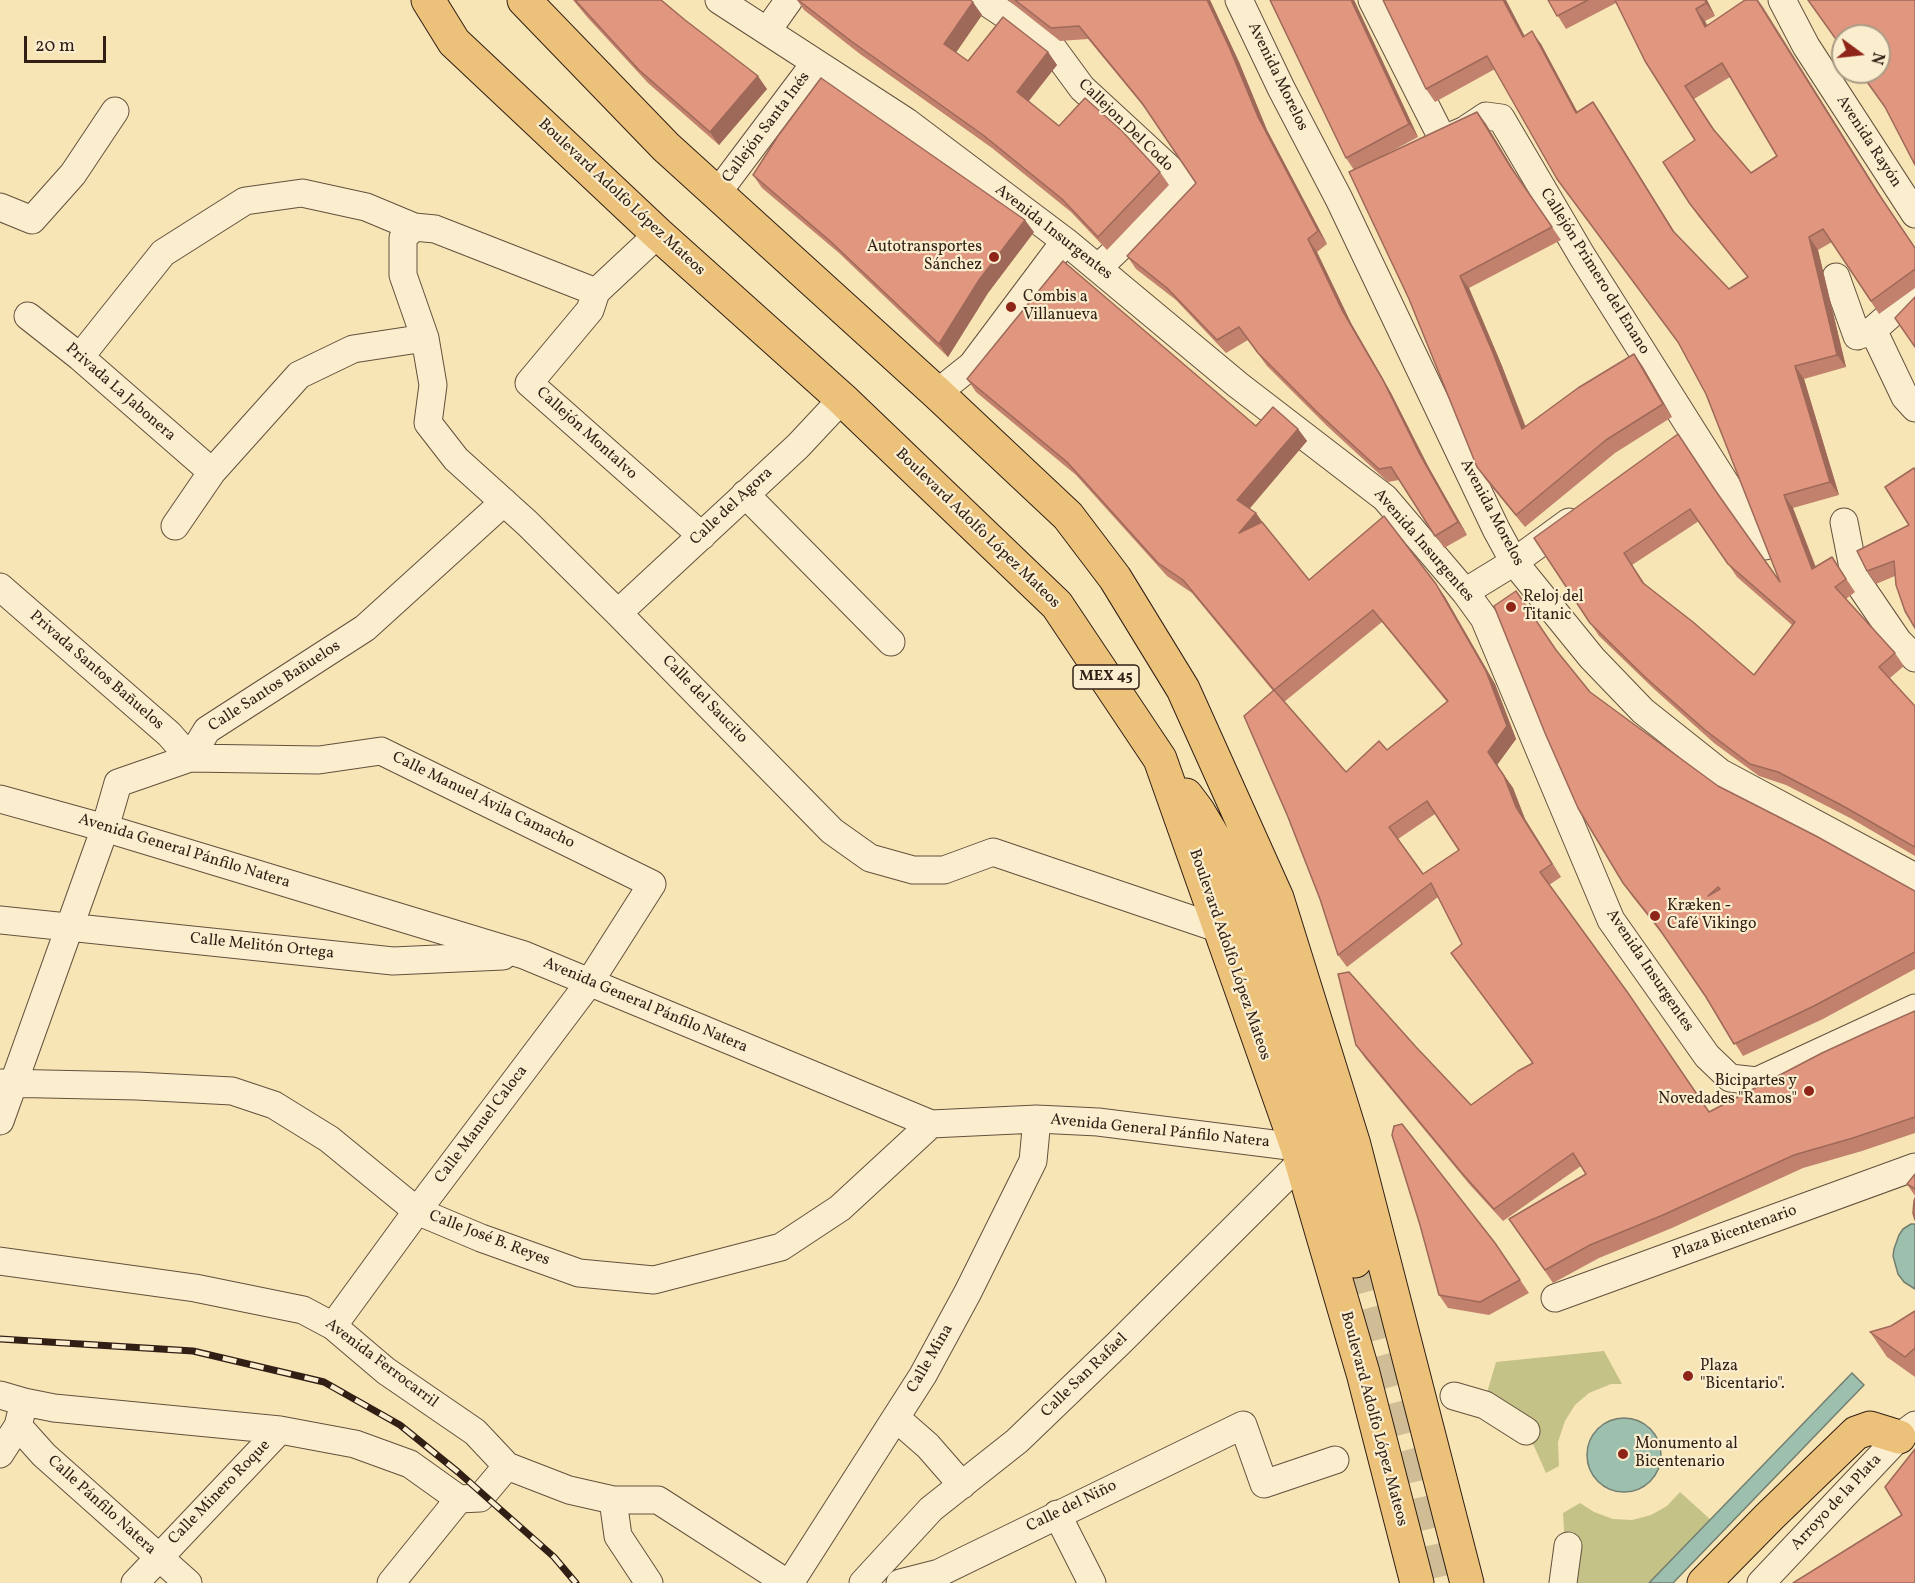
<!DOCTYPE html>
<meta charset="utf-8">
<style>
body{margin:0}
#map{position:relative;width:1915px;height:1583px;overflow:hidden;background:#f8e5b5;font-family:Vollkorn,serif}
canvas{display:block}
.north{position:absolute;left:1831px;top:24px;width:60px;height:60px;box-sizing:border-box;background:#faeecf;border:2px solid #aa9b85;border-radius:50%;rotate:105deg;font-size:16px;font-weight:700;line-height:24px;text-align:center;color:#311f15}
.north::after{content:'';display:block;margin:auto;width:21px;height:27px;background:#8f2418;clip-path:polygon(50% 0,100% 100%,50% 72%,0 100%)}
.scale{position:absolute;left:24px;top:36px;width:82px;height:27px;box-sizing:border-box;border:3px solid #311f15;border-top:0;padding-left:8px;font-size:18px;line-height:21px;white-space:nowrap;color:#311f15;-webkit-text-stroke:4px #faeecf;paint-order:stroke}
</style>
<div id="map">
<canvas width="1915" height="1583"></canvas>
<div class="north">N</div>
<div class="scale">20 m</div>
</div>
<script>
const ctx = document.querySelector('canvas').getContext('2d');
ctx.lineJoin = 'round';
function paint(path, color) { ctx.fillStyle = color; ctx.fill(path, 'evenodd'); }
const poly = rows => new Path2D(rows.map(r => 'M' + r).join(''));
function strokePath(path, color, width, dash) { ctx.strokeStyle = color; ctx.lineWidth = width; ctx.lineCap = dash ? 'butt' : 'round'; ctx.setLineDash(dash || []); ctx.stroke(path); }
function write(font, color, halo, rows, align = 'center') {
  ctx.font = font + ' Vollkorn,serif'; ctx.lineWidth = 4.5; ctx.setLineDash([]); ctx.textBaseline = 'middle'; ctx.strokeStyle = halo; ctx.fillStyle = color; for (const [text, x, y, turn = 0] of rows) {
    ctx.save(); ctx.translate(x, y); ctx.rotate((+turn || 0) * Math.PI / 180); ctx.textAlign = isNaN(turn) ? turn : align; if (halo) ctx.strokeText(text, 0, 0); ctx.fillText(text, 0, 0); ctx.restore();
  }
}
const green = poly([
 [1604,1351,1622,1384,1611,1384,1589,1393,1575,1405,1565,1421,1558,1442,1559,1466,1546,1473,1534,1446,1496,1404,1486,1396,1496,1362],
 [1680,1492,1711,1520,1649,1583,1567,1583,1563,1513,1580,1503,1594,1512,1613,1519,1632,1520,1651,1515,1667,1506]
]);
const water = poly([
 [1911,1224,1915,1224,1915,1289,1904,1282,1898,1274,1893,1256,1894,1249,1899,1235,1903,1229,1911,1224],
 [1852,1373,1864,1385,1673,1583,1649,1583,1852,1373],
 '1587 1455a37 37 0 1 1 74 0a37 37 0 1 1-74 0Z'
]);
const majorTunnel = poly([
 [1355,1261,1413,1477,1437,1583]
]);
const minor = poly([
 [719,0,907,122,1065,241,1238,385,1385,498,1465,592,1484,618,1611,920,1707,1056,1730,1078,1757,1081,1915,1008],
 [983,0,1010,18,1034,29,1049,43,1082,88,1186,184,1098,268],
 [1239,0,1281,88,1339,199,1496,529,1514,562,1592,658,1643,711,1721,773,1915,877],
 [1372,0,1443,140],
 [1782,0,1806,46,1915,214],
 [767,31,789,0],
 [1449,137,1465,130,1486,116,1501,118,1582,256,1765,546],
 [718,192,815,63],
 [0,207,32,220,73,174,115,111],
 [414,227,403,238,403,275,425,338,433,385,428,423,456,459,527,523,618,613,832,831,870,858,913,870,944,870,993,852,1220,929],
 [1836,277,1857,336,1873,330,1915,293],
 [596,292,590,310,529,383,702,536],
 [28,316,80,357,212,472],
 [1873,330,1905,397,1915,408],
 [80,357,163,253,245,201,302,193,366,207,414,227,435,229,596,292,658,234],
 [937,393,972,365,1065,241],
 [745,494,891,642],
 [1844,522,1855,578,1898,641,1915,658],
 [175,526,212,472,299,375,353,349,425,338],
 [0,587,169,734,190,758,319,760,381,751,652,884,589,983,417,1211,333,1326],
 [1465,592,1514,562,1569,522],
 [618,613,798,446,842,399],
 [0,799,105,828,524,955,931,1124,1037,1119,1098,1122,1297,1147],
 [0,920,393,961,503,956],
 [0,1083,137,1086,232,1091,274,1105,329,1139,417,1211,481,1238,579,1273,654,1280,781,1247,840,1208,931,1124],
 [0,1121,105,828,118,783,190,758,207,730,365,628,504,502],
 [0,1261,195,1288,303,1310,333,1326,386,1371,475,1432,507,1466,569,1490,613,1500,658,1500,787,1583],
 [1555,1298,1915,1167],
 [0,1395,24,1402,54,1408,280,1430,355,1444,410,1464,459,1499],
 [1454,1396,1485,1405,1526,1431],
 [896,1418,928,1446,962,1485],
 [18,1426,44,1455,188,1583],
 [0,1454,18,1426,22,1410],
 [613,1500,618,1536,649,1583],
 [1057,1514,1092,1583],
 [135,1583,280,1430],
 [391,1583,459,1499,480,1498,507,1466],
 [790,1583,923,1375,968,1292,1033,1161,1037,1119],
 [863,1583,931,1509,1017,1441,1119,1343,1301,1162],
 [900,1583,939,1573,1243,1425,1264,1484,1335,1460],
 [1563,1583,1568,1546],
 [1761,1583,1899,1437,1915,1425]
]);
const major = poly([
 [428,0,454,42,658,234,842,399,1057,605,1160,759,1297,1147,1363,1373,1417,1583],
 [524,0,666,147,937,393,1068,516,1115,578,1183,689,1277,898,1354,1145,1467,1583],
 [1186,795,1198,811,1226,858,1253,924,1355,1261],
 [1704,1583,1770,1516,1856,1433,1870,1428,1899,1437]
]);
const rail = poly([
 [0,1339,193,1351,324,1382,400,1425,458,1472,554,1557,576,1583]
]);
const wall = poly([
 [573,0,661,0,767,89,719,145,648,83,588,18],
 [797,0,970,0,982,15,956,52,968,61,1048,52,1057,65,1029,101,1059,126,1160,172,1169,185,1107,250,1071,212,992,148,860,54,804,10],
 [1008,0,1210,0,1239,62,1267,130,1327,244,1317,252,1351,323,1391,393,1428,466,1467,535,1444,548,1399,480,1388,482,1327,426,1267,366,1248,340,1226,353,1176,300,1136,269,1127,256,1196,183,1149,113,1088,39,1060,41],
 [1270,0,1354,0,1418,137,1379,158,1477,112,1486,124,1519,179,1561,240,1469,288,1502,366,1526,427,1634,354,1643,367,1672,417,1615,453,1525,527,1486,480,1477,467,1409,299,1354,170,1346,158],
 [1506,0,1524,36,1541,44,1577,112,1593,102,1602,115,1675,234,1729,289,1748,277,1699,217,1690,204,1695,140,1616,3,1566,29,1548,0,1707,0,1715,16,1705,21,1707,25,1758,0,1887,206,1915,247,1915,288,1879,314,1832,242,1818,250,1846,367,1804,379,1839,495,1793,508,1816,567,1832,557,1855,592,1846,599,1895,653,1904,666,1890,678,1915,706,1915,856,1852,819,1786,785,1759,776,1714,743,1654,689,1599,636,1534,538,1687,447,1723,501,1780,582,1706,394,1679,344,1495,69,1435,102,1426,89],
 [1730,77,1777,156,1751,173,1716,132,1694,99],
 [1699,521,1737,577,1792,625,1754,675,1645,584,1632,565],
 [753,175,1034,232,988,293,948,357,839,253,762,188],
 [967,379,1256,426,1298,429,1307,441,1249,508,1256,513,1265,526,1309,580,1436,584,1445,597,1495,684,1516,739,1497,765,1513,788,1525,819,1561,877,1549,885,1709,1112,1915,1011,1915,1133,1862,1151,1803,1168,1672,1228,1599,1258,1553,1283,1509,1219,1586,1174,1581,1166,1503,1221,1470,1185,1365,1058,1356,1045,1416,1047,1471,1105,1533,1064,1451,953,1462,944,1438,897,1347,967,1338,955,1273,691,1192,593,1167,576,1076,475,976,392],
 [1382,622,1447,702,1387,750,1346,772,1284,702],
 [1435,814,1459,850,1423,874,1398,839],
 [1914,468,1915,628,1895,576,1876,584,1867,571,1909,525],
 [1590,692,1718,786,1915,891,1915,969,1823,1019,1743,1056,1706,997,1666,939,1632,896,1623,883],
 [1915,1174,1915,1196,1907,1184],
 [1495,1243,1529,1293,1489,1315,1448,1308,1439,1295],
 [1915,1311,1915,1377,1887,1357,1870,1332,1891,1326]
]);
const shadedWall = poly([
 [1207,0,1210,0,1239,62,1267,130,1327,244,1318,231,1258,117],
 [1351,0,1354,0,1418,137,1409,124],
 [1503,0,1506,0,1532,50,1523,37],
 [1705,0,1707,0,1715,16,1706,3],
 [1758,0,1763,7,1887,206,1878,193],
 [973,2,982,15,953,57,944,44],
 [1696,9,1705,21,1714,39,1705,27],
 [1532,31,1541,44,1585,126,1576,113],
 [1048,52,1057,65,1026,104,1017,92],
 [758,76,767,89,719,145,710,132],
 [1593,102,1602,115,1682,244,1673,231],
 [1477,112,1486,124,1519,179,1561,240,1510,166],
 [1025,220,1034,232,988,293,948,357,939,344,979,280],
 [1809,237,1818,250,1846,367,1837,355],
 [1308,239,1317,252,1351,323,1391,393,1428,466,1467,535,1458,522,1419,453,1342,310],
 [1460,276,1469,288,1502,366,1531,442,1522,429],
 [1634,354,1643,367,1672,417,1663,404],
 [1795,366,1804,379,1839,495,1830,482],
 [1298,429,1307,441,1246,513,1237,500],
 [1784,495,1793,508,1821,582,1812,569],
 [1256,513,1265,526,1248,545,1239,533],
 [1436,584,1445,597,1495,684,1516,739,1497,765,1513,788,1525,819,1561,877,1516,807,1488,752]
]);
const building = poly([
 [575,0,661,0,685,20,758,76,710,132,639,70,575,0],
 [798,0,970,0,973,2,944,44,968,61,1003,17,1048,52,1017,92,1059,126,1085,98,1122,131,1160,172,1098,237,1062,199,983,135,851,41,798,0],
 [1015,0,1207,0,1230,49,1258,117,1318,231,1308,239,1342,310,1383,380,1419,453,1458,522,1435,536,1391,467,1379,469,1318,413,1258,353,1239,327,1217,340,1167,288,1127,256,1196,183,1142,103,1079,26,1051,28,1015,0],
 [1270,0,1351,0,1409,124,1346,158,1270,0],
 [1383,0,1503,0,1523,37,1532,31,1576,113,1593,102,1673,231,1729,289,1748,277,1690,204,1663,162,1695,140,1645,61,1615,0,1705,0,1706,3,1696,9,1705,27,1745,0,1757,0,1878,193,1915,248,1915,269,1871,301,1823,229,1809,237,1837,355,1795,366,1830,482,1784,495,1812,569,1832,557,1846,579,1835,587,1895,653,1879,667,1915,706,1915,847,1843,806,1778,772,1750,764,1705,730,1645,677,1590,623,1534,538,1678,434,1715,490,1780,582,1706,394,1678,342,1557,179,1487,56,1426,89,1383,0],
 [1722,63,1777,156,1751,173,1713,129,1685,86,1722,63],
 [1690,509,1728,564,1795,622,1754,675,1693,622,1643,583,1624,553,1690,509],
 [1548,0,1588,0,1557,16,1548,0],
 [1808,0,1915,0,1915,165,1885,107,1860,72,1879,72,1879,36,1843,36,1843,49,1808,0],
 [821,78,1025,220,979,280,939,344,830,241,753,175,778,136,821,78],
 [1477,112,1510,166,1552,227,1460,276,1493,353,1522,429,1578,388,1634,354,1663,404,1606,440,1516,515,1477,467,1409,299,1349,172,1477,112],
 [1063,261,1256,426,1273,407,1298,429,1237,500,1256,513,1239,533,1262,522,1309,580,1384,516,1436,584,1486,671,1507,726,1488,752,1504,776,1516,807,1552,864,1540,872,1628,993,1709,1112,1822,1053,1872,1030,1915,1011,1915,1117,1853,1138,1794,1155,1663,1215,1590,1245,1545,1270,1509,1219,1586,1174,1573,1153,1494,1209,1461,1172,1356,1045,1338,974,1349,972,1416,1047,1471,1105,1518,1071,1533,1063,1451,953,1462,944,1431,883,1338,955,1320,899,1288,817,1244,716,1274,690,1183,580,1158,563,1067,462,967,379,1063,261],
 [1373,610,1448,701,1387,750,1379,741,1346,772,1274,690,1373,610],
 [1427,801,1459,850,1423,874,1389,827,1427,801],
 [1915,297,1915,347,1895,318,1915,297],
 [1914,468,1915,470,1915,628,1905,611,1896,585,1894,561,1867,571,1857,551,1909,525,1885,487,1914,468],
 [1516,591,1556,650,1590,692,1718,786,1816,836,1915,891,1915,952,1814,1006,1734,1044,1706,997,1658,927,1623,883,1578,808,1545,733,1494,606,1516,591],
 [1718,887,1720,889,1708,896,1718,887],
 [1402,1124,1495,1243,1520,1280,1480,1302,1439,1295,1420,1225,1392,1135,1394,1126,1402,1124],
 [1915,1174,1915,1189,1907,1184,1915,1174],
 [1915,1198,1915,1220,1913,1213,1914,1201,1915,1198],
 [1915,1311,1915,1348,1905,1357,1870,1332,1891,1326,1915,1311],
 [1915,1449,1915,1583,1793,1583,1902,1515,1885,1487,1915,1449]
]);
const markers = [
 [994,257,6,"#8f2418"],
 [1011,307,6,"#8f2418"],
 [1511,607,6,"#8f2418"],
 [1655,916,6,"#8f2418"],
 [1809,1091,6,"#8f2418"],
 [1688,1376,6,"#8f2418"],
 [1623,1454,6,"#8f2418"]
];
const shields = [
 [1106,677,66]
];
const shieldNames = [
 ["MEX 45",1106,677]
];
const streetNames = [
 ["Avenida Morelos",1277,77,64],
 ["Callejon Del Codo",1125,126,44],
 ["Callejón Santa Inés",767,128,-53],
 ["Avenida Rayón",1868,142,57],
 ["Boulevard Adolfo López Mateos",621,198,43],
 ["Avenida Insurgentes",1053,233,38],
 ["Callejón Primero del Enano",1594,272,58],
 ["Privada La Jabonera",120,393,41],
 ["Callejón Montalvo",586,434,42],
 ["Calle del Agora",732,507,-43],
 ["Avenida Morelos",1491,513,62],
 ["Boulevard Adolfo López Mateos",977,529,44],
 ["Avenida Insurgentes",1423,546,49],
 ["Privada Santos Bañuelos",96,671,41],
 ["Calle Santos Bañuelos",275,687,-33],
 ["Calle del Saucito",704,700,46],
 ["Calle Manuel Ávila Camacho",483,801,26],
 ["Avenida General Pánfilo Natera",184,852,17],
 ["Calle Melitón Ortega",262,947,6],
 ["Boulevard Adolfo López Mateos",1229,955,71],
 ["Avenida Insurgentes",1649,971,56],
 ["Avenida General Pánfilo Natera",645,1006,23],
 ["Calle Manuel Caloca",482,1125,-53],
 ["Avenida General Pánfilo Natera",1160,1132,6],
 ["Plaza Bicentenario",1735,1233,-20],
 ["Calle José B. Reyes",489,1239,21],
 ["Calle Mina",931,1359,-60],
 ["Avenida Ferrocarril",381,1364,37],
 ["Calle San Rafael",1085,1376,-44],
 ["Boulevard Adolfo López Mateos",1373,1419,75],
 ["Calle Minero Roque",220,1493,-46],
 ["Arroyo de la Plata",1837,1503,-47],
 ["Calle Pánfilo Natera",101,1506,42],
 ["Calle del Niño",1072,1507,-26]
];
const poiNames = [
 ["Autotransportes",982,248,"right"],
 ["Sánchez",982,266,"right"],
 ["Combis a",1023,298],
 ["Villanueva",1023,316],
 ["Reloj del",1523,598],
 ["Titanic",1523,616],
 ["Kræken -",1667,907],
 ["Café Vikingo",1667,925],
 ["Bicipartes y",1797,1082,"right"],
 ["Novedades \"Ramos\"",1797,1100,"right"],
 ["Plaza",1700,1367],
 ["\"Bicentario\".",1700,1385],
 ["Monumento al",1635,1445],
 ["Bicentenario",1635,1463]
];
paint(green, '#c5c288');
paint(water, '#9dbfad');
strokePath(water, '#727f70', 1.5);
strokePath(majorTunnel, '#d0bd95', 33, [33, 16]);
strokePath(minor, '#63503d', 29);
strokePath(major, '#311f15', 35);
strokePath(minor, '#faeecf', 27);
strokePath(major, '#ecc27a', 33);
strokePath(rail, '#311f15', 7);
strokePath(rail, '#faeecf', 4.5, [14]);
paint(wall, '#c2816d');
paint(shadedWall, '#9e6959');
paint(building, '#e1967f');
strokePath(building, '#9e6959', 1.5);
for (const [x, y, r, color] of markers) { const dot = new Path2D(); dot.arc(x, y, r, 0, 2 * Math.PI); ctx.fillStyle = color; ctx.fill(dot); strokePath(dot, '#faeecf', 2); }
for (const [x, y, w] of shields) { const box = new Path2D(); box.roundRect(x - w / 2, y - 12, w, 24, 4.5); ctx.fillStyle = '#faeecf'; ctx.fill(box); strokePath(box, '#311f15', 1.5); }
write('bold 15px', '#311f15', null, shieldNames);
write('16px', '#311f15', '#faeecf', streetNames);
write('16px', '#311f15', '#faeecf', poiNames, 'left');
</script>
